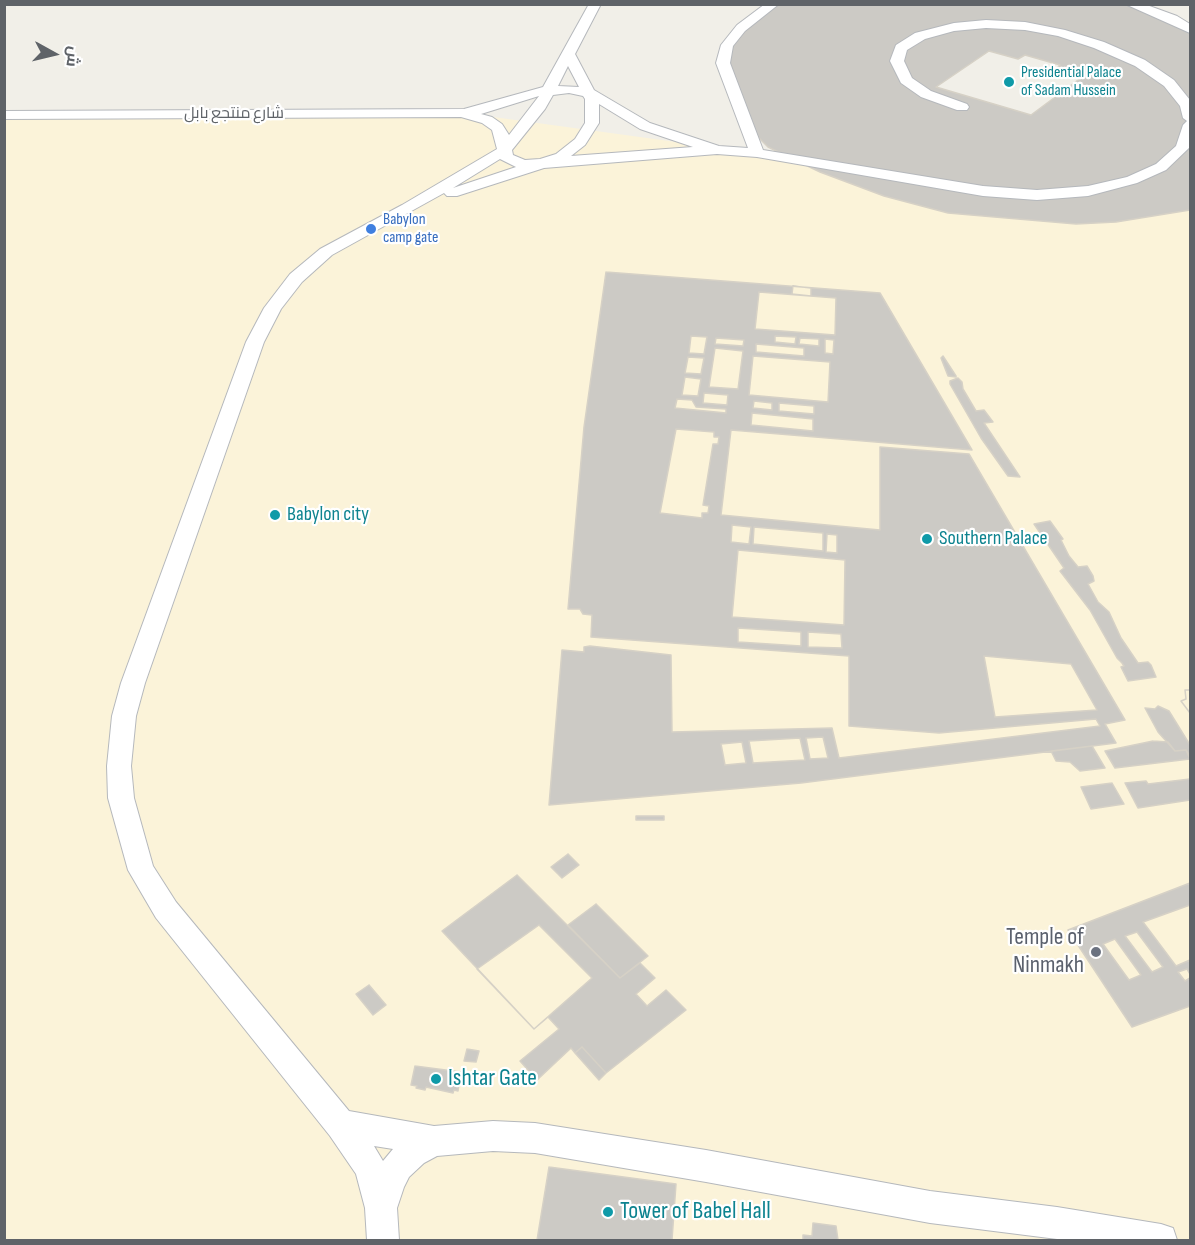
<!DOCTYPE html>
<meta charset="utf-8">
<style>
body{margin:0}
#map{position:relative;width:1195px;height:1245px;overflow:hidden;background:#f1efe8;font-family:"Sofia Sans Condensed",Cairo,sans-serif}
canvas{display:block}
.frame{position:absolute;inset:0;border:6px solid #5f6368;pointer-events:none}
.north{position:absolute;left:24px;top:24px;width:60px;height:60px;-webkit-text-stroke:4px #fff;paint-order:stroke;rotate:98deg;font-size:16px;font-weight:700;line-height:24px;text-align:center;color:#5f6368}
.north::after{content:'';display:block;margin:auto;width:21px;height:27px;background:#5f6368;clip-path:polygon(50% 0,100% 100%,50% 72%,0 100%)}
</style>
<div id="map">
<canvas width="1195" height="1245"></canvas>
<div class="frame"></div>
<div class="north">ش</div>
</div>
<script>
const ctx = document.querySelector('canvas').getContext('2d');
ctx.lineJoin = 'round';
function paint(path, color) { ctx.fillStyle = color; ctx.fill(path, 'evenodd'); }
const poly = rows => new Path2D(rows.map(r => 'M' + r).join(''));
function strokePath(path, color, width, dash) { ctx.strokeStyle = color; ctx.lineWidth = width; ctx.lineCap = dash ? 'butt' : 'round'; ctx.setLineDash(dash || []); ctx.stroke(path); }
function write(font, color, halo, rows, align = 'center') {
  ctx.font = font + ' "Sofia Sans Condensed",Cairo,sans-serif'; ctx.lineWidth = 4.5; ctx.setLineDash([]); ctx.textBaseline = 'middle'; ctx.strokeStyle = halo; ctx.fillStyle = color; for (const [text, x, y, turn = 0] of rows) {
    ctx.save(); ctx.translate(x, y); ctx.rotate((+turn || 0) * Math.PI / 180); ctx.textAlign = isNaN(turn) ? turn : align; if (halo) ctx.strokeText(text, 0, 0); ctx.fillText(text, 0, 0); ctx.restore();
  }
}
const sand = poly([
 [1190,92,1190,1240,5,1240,5,115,464,113,757,153]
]);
const building = poly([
 [773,4,1131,4,1173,19,1190,29,1190,210,1116,222,1076,224,948,213,884,196,820,172,768,147,745,124,732,92,727,45,773,4],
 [989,51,1018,59,1025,55,1060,65,1056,69,1082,77,1031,115,936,87,989,51],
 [606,272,880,293,972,450,731,430,721,515,880,530,880,447,969,454,1125,720,1105,724,1116,743,801,783,549,805,562,650,584,652,584,647,590,646,671,655,672,732,832,728,839,758,1100,726,1096,719,939,733,849,726,849,656,591,637,592,615,583,614,580,609,568,609,584,427,606,272],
 [759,292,836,298,835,335,755,329,759,292],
 [691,336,707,337,704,354,689,353,691,336],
 [775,336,796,337,795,344,775,342,775,336],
 [716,338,744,340,743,346,715,344,716,338],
 [800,338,819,339,819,346,799,344,800,338],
 [825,339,834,340,833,354,825,353,825,339],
 [756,344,804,348,804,356,756,352,756,344],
 [715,348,743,351,738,389,709,387,715,348],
 [753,356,830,362,828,402,749,395,753,356],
 [688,357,704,358,701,374,685,373,688,357],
 [685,377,701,379,698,396,682,395,685,377],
 [704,393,728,395,727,405,703,403,704,393],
 [677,399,692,400,696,407,726,409,726,413,675,408,677,399],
 [754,401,772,403,772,410,753,408,754,401],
 [779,403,814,406,814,414,779,411,779,403],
 [752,413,813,419,813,431,751,425,752,413],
 [676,429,714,432,714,437,719,437,718,444,713,444,703,505,709,506,708,513,702,513,702,518,660,513,676,429],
 [732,525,751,527,749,544,731,542,732,525],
 [754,527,823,533,823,551,753,544,754,527],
 [827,534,837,535,837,553,826,552,827,534],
 [738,550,845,560,844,625,732,617,738,550],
 [738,628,801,632,801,646,738,642,738,628],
 [808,632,841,634,842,648,808,647,808,632],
 [984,656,1071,664,1097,710,995,717,984,656],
 [823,737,828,758,810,759,806,738,823,737],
 [800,738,805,760,753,763,749,741,800,738],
 [742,742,746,763,725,765,721,744,742,742],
 [793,286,811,288,811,296,792,294,793,286],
 [943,356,956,376,956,377,948,376,941,358,943,356],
 [958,378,962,382,963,389,976,411,984,410,993,422,984,423,1020,477,1008,476,981,438,950,384,950,381,958,378],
 [1050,521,1063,539,1061,540,1069,556,1078,567,1087,566,1093,576,1094,581,1088,584,1098,602,1109,612,1121,638,1138,663,1148,662,1151,665,1156,677,1128,681,1121,667,1124,666,1122,663,1117,658,1090,610,1060,571,1064,568,1034,524,1050,521],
 [1185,690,1190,690,1190,713,1181,701,1186,699,1185,690],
 [1185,690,1190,690,1190,713,1181,701,1186,699,1185,690],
 [1158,706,1169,711,1190,745,1190,756,1186,750,1175,751,1158,732,1145,708,1155,709,1158,706],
 [1153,741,1168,742,1175,751,1186,750,1190,759,1115,768,1105,751,1153,741],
 [1092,746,1105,768,1080,771,1070,762,1056,761,1051,751,1092,746],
 [1190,779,1190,800,1138,808,1125,783,1146,781,1148,784,1190,779],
 [1112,783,1124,804,1091,809,1081,787,1112,783],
 [636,816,664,816,664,820,636,820,636,816],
 [568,854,579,865,562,878,551,867,568,854],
 [517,875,620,978,640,963,655,978,636,994,647,1006,666,990,686,1010,606,1073,582,1047,575,1053,571,1048,537,1080,520,1061,559,1029,548,1017,534,1029,442,931,517,875],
 [1190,883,1190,905,1143,922,1176,966,1190,960,1190,974,1187,969,1178,972,1185,981,1190,978,1190,1006,1132,1027,1068,930,1190,883],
 [1137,932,1163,967,1152,972,1125,936,1137,932],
 [1115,939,1141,975,1129,980,1103,944,1115,939],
 [596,904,648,956,620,978,568,925,596,904],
 [539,925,592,978,534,1029,477,969,539,925],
 [369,985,386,1005,373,1015,356,994,369,985],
 [582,1047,606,1073,599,1080,575,1053,582,1047],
 [467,1049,479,1051,476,1062,464,1061,467,1049],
 [415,1066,461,1072,458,1091,454,1090,453,1093,426,1087,425,1090,416,1088,417,1086,411,1085,415,1066],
 [549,1167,676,1184,672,1240,537,1240,549,1167],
 [813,1223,836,1226,838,1240,803,1240,803,1235,812,1236,813,1223]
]);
const minor = poly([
 [589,4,601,4,575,54,594,90,650,123,719,146,748,148,716,63,721,45,737,25,765,4,779,4,745,31,733,46,730,63,763,150,983,186,1037,190,1088,186,1127,177,1156,164,1176,146,1183,125,1187,121,1183,118,1180,106,1164,86,1135,66,1094,48,1058,36,1025,30,986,28,954,31,925,39,907,50,904,61,912,78,931,91,967,104,969,107,967,110,957,110,921,97,901,83,890,61,896,45,915,33,954,23,986,20,1025,22,1065,30,1104,42,1145,60,1174,80,1190,100,1190,147,1166,170,1137,183,1088,196,1037,200,983,196,757,157,717,154,544,168,457,196,447,196,444,193,332,255,302,282,281,309,264,342,145,683,136,716,131,766,134,798,153,866,176,902,349,1111,434,1126,493,1121,535,1123,706,1150,930,1191,1057,1207,1161,1224,1173,1228,1177,1240,1065,1240,930,1223,706,1182,535,1153,493,1151,437,1156,424,1163,409,1177,404,1187,397,1208,399,1240,367,1240,365,1208,356,1174,330,1136,156,918,128,870,108,798,107,766,112,716,121,683,246,342,264,308,290,274,320,249,402,205,497,149,492,130,482,123,461,117,4,119,4,111,464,109,543,87,589,4],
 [568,66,579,87,558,86,568,66],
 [569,93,583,96,585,99,585,123,575,139,556,154,540,159,525,160,513,155,512,150,545,109,553,95,569,93],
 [539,96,509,135,502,124,492,117,481,114,539,96],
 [599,104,640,129,693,147,571,156,585,145,599,123,599,104],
 [500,159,516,167,453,188,500,159],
 [374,1146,393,1149,383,1161,374,1146],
 [1125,4,1144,4,1177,16,1190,24,1190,33,1125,4]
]);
const markers = [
 [1009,82,6,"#0f9aa8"],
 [371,229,6,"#3f7fe0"],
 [275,515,6,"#0f9aa8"],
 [927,539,6,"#0f9aa8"],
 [1096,952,6,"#6b7280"],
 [436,1079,6,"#0f9aa8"],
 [608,1212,6,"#0f9aa8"]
];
const farCulturenames = [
 ["Presidential Palace",1021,73],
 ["of Sadam Hussein",1021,91]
];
const farStreetnames = [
 ["شارع منتجع بابل",234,114]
];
const farShopnames = [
 ["Babylon",383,220],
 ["camp gate",383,238]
];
const cultureNames = [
 ["Babylon city",287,515],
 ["Southern Palace",939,539]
];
const nearWorshipnames = [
 ["Temple of",1084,938],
 ["Ninmakh",1084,966]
];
const nearCulturenames = [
 ["Ishtar Gate",448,1079],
 ["Tower of Babel Hall",620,1212]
];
paint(sand, '#fbf3d9');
paint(building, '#cccac5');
strokePath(building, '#d6d1c6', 1.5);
strokePath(minor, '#b5b8bc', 2);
paint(minor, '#fff');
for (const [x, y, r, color] of markers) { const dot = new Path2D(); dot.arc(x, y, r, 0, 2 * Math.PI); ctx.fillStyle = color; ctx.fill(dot); strokePath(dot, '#fff', 2); }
write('16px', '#0d838f', '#fff', farCulturenames, 'left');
write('16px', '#5f6368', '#fff', farStreetnames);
write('16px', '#366cbe', '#fff', farShopnames, 'left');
write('20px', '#0d838f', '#fff', cultureNames, 'left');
write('24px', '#5b616d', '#fff', nearWorshipnames, 'right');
write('24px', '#0d838f', '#fff', nearCulturenames, 'left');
</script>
